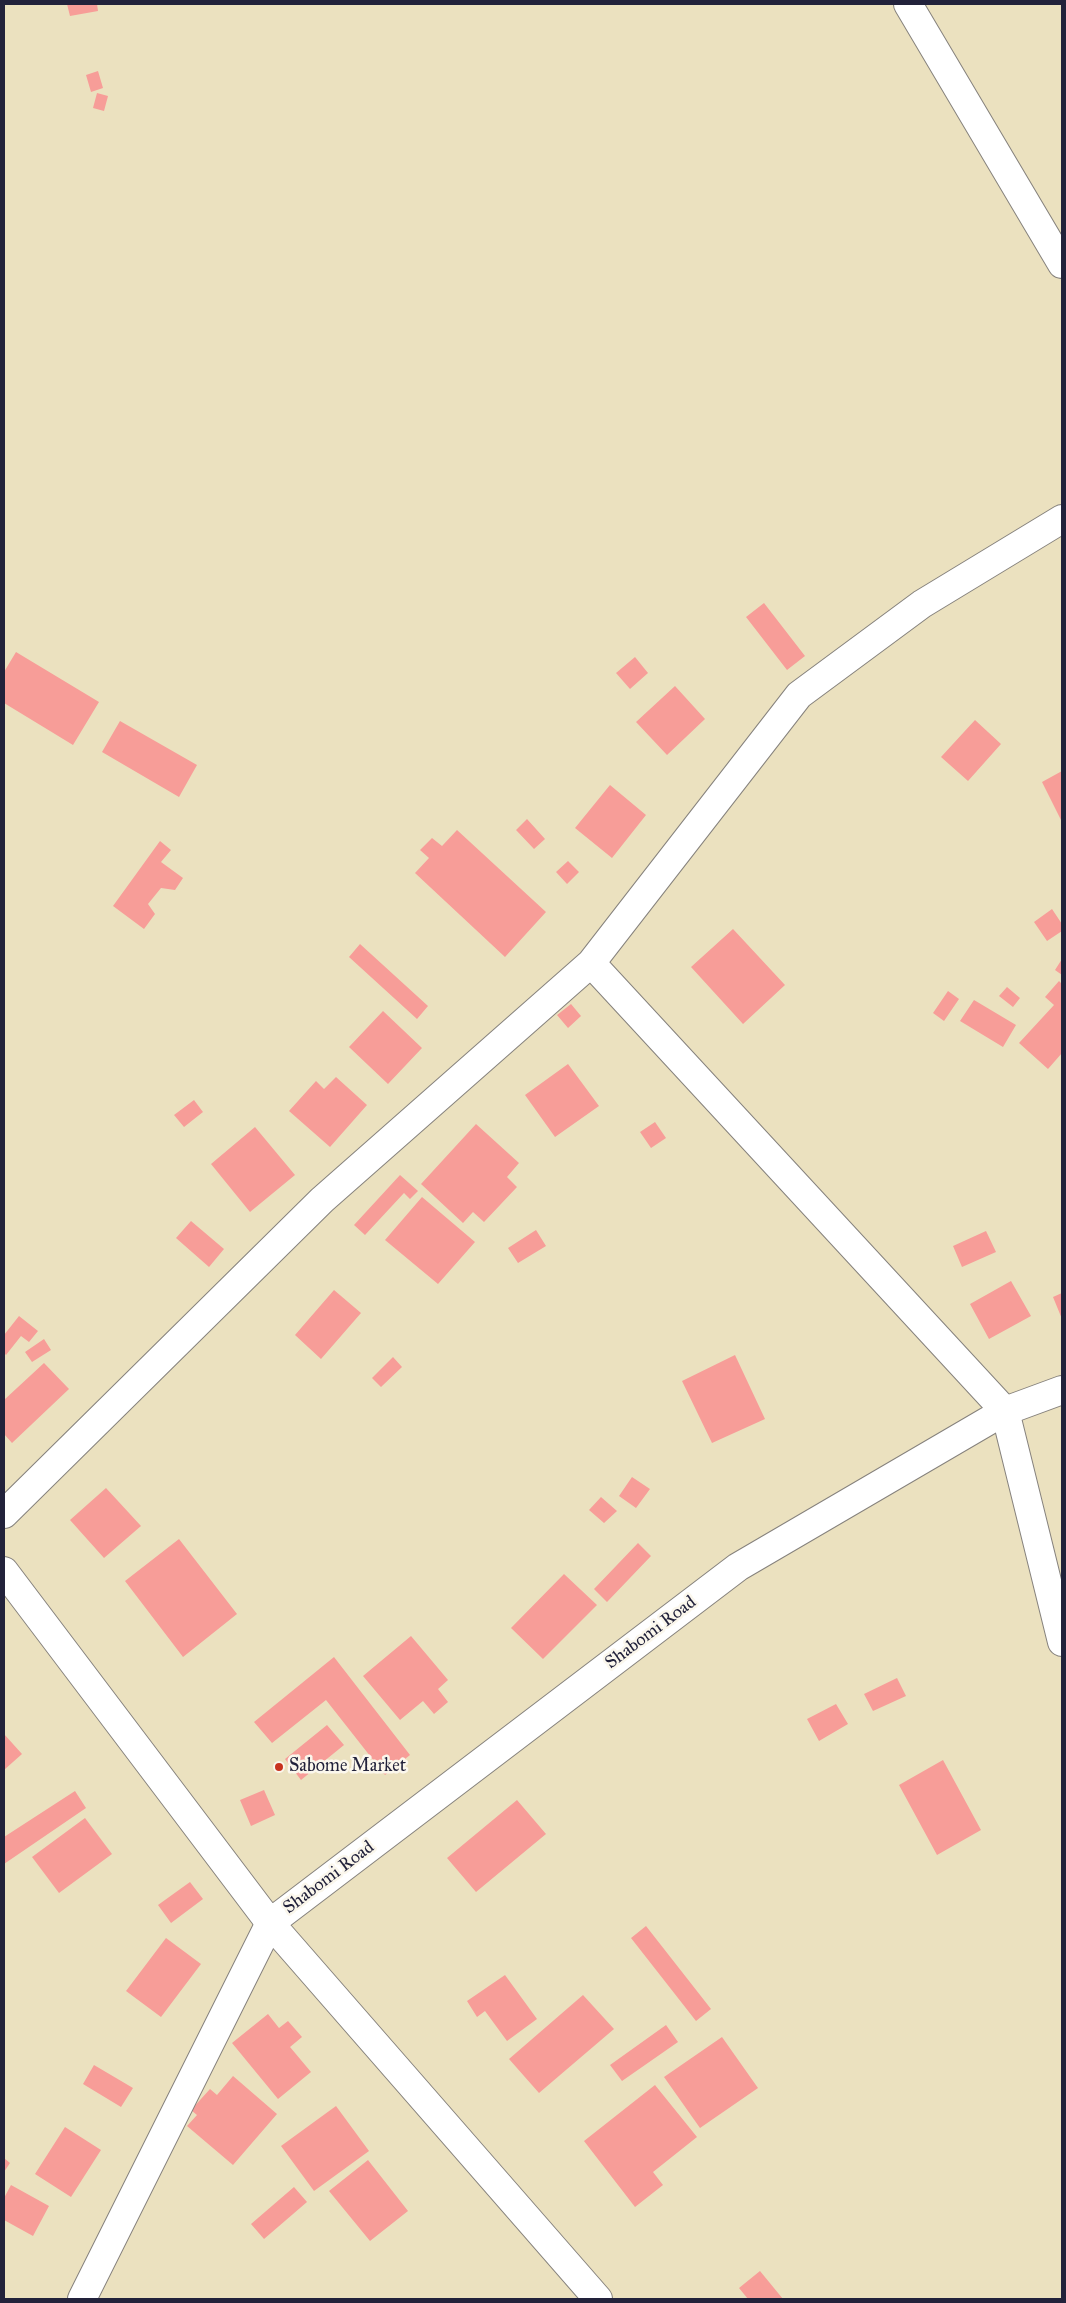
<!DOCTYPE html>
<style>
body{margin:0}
#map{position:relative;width:1066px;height:2303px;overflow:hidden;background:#ebe1bf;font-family:"IM FELL Great Primer",serif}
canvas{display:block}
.frame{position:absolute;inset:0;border:5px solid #22223b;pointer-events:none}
</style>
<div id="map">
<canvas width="1066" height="2303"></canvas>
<div class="frame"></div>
</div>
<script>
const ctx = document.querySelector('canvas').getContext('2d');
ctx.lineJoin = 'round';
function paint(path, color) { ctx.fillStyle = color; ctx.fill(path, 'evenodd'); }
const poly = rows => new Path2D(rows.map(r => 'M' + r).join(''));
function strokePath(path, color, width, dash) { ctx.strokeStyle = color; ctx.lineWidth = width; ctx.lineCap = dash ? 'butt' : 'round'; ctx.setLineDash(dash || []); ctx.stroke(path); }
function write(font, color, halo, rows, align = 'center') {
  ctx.font = font + ' "IM FELL Great Primer",serif'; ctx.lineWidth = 5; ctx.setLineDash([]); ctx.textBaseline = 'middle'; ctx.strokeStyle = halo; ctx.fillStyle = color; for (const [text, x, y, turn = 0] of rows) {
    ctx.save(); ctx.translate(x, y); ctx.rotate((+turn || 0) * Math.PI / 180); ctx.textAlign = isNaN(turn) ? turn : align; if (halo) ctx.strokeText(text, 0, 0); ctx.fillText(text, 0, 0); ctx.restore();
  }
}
const building = poly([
 [67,4,97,4,98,11,70,16],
 [98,71,103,88,91,92,86,75],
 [97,93,108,96,104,111,93,108],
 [764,603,805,656,787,670,746,617],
 [16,652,99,702,73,745,4,703,4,672],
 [635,657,648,673,630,689,616,673],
 [675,686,705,719,667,755,636,722],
 [975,720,1001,744,968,781,941,757],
 [120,721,197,765,179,797,102,752],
 [1062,771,1062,822,1042,782],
 [610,785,646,815,612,858,575,828],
 [527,819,545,839,534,849,516,830],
 [457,830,546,912,505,957,415,873,429,858,420,850,432,838,442,846],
 [160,841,171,850,161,862,183,878,175,890,161,888,148,904,155,914,144,929,113,906],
 [568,861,579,872,567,884,556,872],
 [1052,909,1062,924,1062,931,1047,941,1034,922],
 [733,929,785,985,743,1024,691,967],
 [360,944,428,1006,417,1019,349,957],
 [1062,959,1062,975,1055,970],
 [1059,981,1062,984,1062,1053,1048,1069,1019,1043,1054,1005,1045,997],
 [1007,987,1020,998,1013,1007,999,996],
 [948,991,959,999,944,1021,933,1013],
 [974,1000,1016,1025,1003,1047,960,1021],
 [571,1004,581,1016,568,1028,557,1015],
 [383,1011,422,1048,388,1084,349,1047],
 [568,1064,599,1106,555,1137,525,1095],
 [336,1077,367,1105,330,1147,289,1111,316,1081,324,1089],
 [194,1100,203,1112,184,1127,174,1115],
 [655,1122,666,1138,651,1148,640,1132],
 [476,1124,519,1163,507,1177,517,1187,484,1222,473,1212,463,1223,421,1184],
 [255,1127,295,1175,250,1212,211,1164],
 [400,1175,418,1191,410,1199,404,1193,365,1235,354,1225],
 [422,1197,475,1242,438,1284,385,1240],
 [191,1221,224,1249,209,1267,176,1238],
 [536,1230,546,1246,518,1263,508,1248],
 [986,1231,996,1252,962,1267,953,1246],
 [1011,1281,1031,1316,989,1339,970,1304],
 [334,1290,361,1313,321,1359,295,1335],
 [1062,1293,1062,1319,1053,1297],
 [19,1316,38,1331,29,1342,21,1336,6,1355,4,1353,4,1335],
 [44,1339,51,1350,32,1362,25,1352],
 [735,1355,765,1419,712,1443,682,1381],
 [393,1357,402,1367,381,1387,372,1378],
 [44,1363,69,1389,12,1443,4,1434,4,1400],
 [632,1477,650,1489,636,1508,619,1496],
 [106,1488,141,1526,104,1558,70,1520],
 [601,1497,617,1511,604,1523,589,1510],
 [179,1539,237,1614,183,1657,125,1581],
 [638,1543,651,1556,607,1602,594,1589],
 [564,1574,597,1605,543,1659,511,1628],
 [411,1636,448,1680,438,1689,448,1702,434,1714,423,1701,400,1720,363,1676],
 [334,1657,410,1755,385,1775,326,1700,272,1743,254,1722],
 [897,1678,906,1696,873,1711,864,1694],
 [836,1704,848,1724,819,1741,807,1719],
 [327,1725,344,1745,301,1780,285,1759],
 [4,1734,22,1754,4,1770],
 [943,1760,981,1830,937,1855,899,1785],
 [264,1790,275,1815,251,1826,240,1800],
 [75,1791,86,1808,4,1864,4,1837],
 [517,1800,546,1834,476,1892,447,1858],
 [85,1818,112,1854,59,1893,32,1857],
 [190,1882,203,1899,171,1923,158,1905],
 [646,1926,711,2009,696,2021,631,1938],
 [166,1938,201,1964,161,2017,126,1991],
 [505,1975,537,2019,507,2041,485,2011,477,2017,467,2001],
 [583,1995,614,2029,539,2093,509,2059],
 [268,2014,279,2028,288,2021,302,2037,290,2047,311,2072,278,2099,232,2043],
 [666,2025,678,2042,622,2081,610,2065],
 [722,2037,758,2088,700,2128,664,2077],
 [94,2065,133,2088,121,2107,83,2084],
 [233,2076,277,2114,233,2165,187,2126,197,2115,191,2110,210,2089,217,2095],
 [655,2085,697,2137,653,2172,663,2185,635,2207,584,2141],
 [336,2106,369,2151,314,2191,281,2146],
 [65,2127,101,2150,71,2197,35,2174],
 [4,2158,10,2163,4,2172],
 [368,2160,408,2211,370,2241,329,2191],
 [11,2185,49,2206,33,2236,4,2220,4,2198],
 [294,2187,307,2202,264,2239,251,2224],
 [760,2271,783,2299,748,2299,739,2288]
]);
const minor = poly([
 [908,4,1062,264],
 [591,963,1005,1411,1062,1642],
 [4,1514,322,1200,591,963,799,695,922,604,1062,519],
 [82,2299,270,1923]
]);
const tertiary = poly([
 [4,1571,270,1923,598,2299],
 [270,1923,738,1567,1005,1411,1062,1390]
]);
const markers = [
 [279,1767,5,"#c8321e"]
];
const streetNames = [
 ["Shabomi Road",651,1633,-37],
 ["Shabomi Road",329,1878,-37]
];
const poiNames = [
 ["Sabome Market",289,1767]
];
paint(building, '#f79d98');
strokePath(minor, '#86827d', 30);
strokePath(tertiary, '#86827d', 30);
strokePath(minor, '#fff', 28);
strokePath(tertiary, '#fff', 28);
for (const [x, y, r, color] of markers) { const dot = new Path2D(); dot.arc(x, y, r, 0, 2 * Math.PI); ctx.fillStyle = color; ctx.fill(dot); strokePath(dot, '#fbf7ec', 2); }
write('18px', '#22223b', '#fbf7ec', streetNames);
write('18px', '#22223b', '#fbf7ec', poiNames, 'left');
</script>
